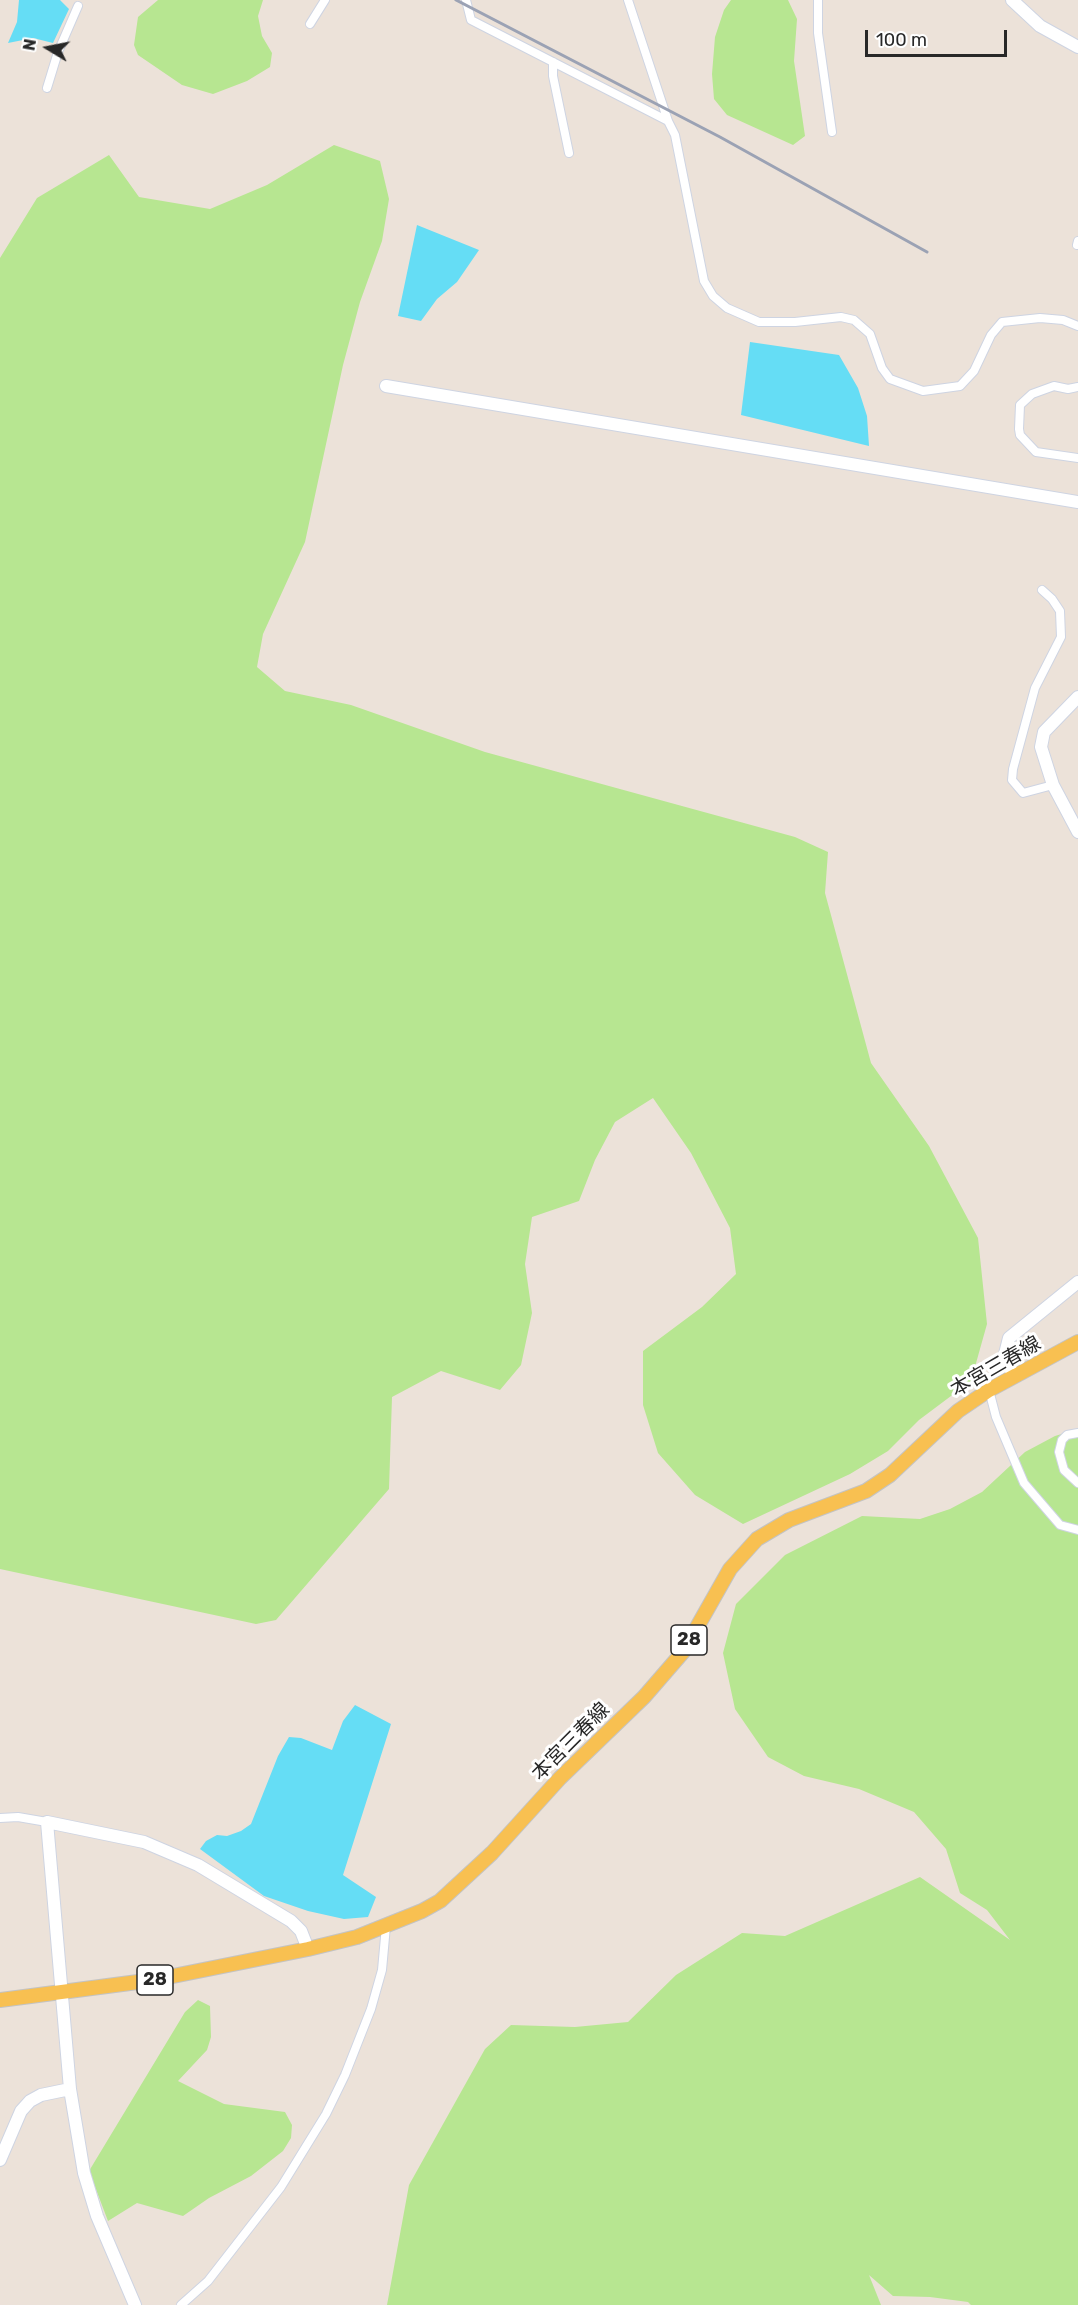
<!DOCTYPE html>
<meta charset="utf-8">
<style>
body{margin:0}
#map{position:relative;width:1078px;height:2305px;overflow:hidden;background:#ece2d9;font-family:Rubik,sans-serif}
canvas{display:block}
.north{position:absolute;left:18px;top:18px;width:60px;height:60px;-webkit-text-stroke:4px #fff;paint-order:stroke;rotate:280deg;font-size:16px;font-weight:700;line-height:24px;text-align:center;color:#282828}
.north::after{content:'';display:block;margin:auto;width:21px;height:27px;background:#282828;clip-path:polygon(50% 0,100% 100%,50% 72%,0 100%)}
.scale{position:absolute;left:865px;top:30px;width:142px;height:27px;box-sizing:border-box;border:3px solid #282828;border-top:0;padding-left:8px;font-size:18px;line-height:21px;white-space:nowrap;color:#282828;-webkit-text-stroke:4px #fff;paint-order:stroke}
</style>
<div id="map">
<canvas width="1078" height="2305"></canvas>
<div class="north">N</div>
<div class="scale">100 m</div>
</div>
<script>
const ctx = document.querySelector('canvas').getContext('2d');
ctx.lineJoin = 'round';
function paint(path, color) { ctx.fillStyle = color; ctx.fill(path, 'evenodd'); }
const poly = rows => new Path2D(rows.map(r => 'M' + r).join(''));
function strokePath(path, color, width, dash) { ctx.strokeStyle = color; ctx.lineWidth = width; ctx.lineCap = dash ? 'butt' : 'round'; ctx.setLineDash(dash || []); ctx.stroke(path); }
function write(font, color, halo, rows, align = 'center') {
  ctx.font = font + ' Rubik,"Noto Sans JP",sans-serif'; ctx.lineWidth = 6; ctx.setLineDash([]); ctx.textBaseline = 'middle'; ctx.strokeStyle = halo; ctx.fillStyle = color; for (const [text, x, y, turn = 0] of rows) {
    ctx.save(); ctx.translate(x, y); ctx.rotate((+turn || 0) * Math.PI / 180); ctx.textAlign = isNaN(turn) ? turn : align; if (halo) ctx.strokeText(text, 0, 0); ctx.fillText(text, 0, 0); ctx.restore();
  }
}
const green = poly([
 [158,0,263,0,258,16,262,36,272,53,270,67,247,81,213,94,182,85,138,55,134,45,138,17],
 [731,0,788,0,797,19,794,61,805,136,793,145,727,115,714,99,712,74,715,37,724,10],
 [334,145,380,161,389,199,382,241,360,302,343,365,305,542,263,634,257,667,285,691,351,705,485,752,795,837,828,852,825,893,871,1063,929,1146,978,1238,987,1324,971,1381,919,1420,888,1451,850,1474,743,1524,695,1495,658,1453,643,1405,643,1351,702,1307,736,1274,730,1228,691,1153,653,1098,615,1122,595,1160,579,1201,532,1217,525,1264,532,1313,521,1365,500,1390,441,1371,392,1397,389,1489,276,1620,256,1624,0,1569,0,258,37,198,109,155,139,197,210,209,267,185],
 [1078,1429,1078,2305,971,2305,968,2302,930,2297,893,2296,869,2275,881,2305,387,2305,409,2185,485,2049,511,2025,575,2027,628,2022,676,1975,742,1933,785,1936,920,1877,1010,1940,987,1910,960,1893,946,1849,914,1812,859,1789,804,1776,768,1757,735,1709,723,1653,736,1604,785,1555,862,1516,920,1519,950,1509,982,1492,1025,1452,1055,1436],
 [198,2000,210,2006,211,2037,207,2050,178,2081,224,2104,285,2112,292,2125,291,2138,283,2151,251,2176,209,2198,183,2216,137,2203,108,2221,89,2171,185,2012]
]);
const water = poly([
 [19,0,60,0,69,9,53,43,33,38,8,43,17,22],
 [417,225,479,250,457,282,437,299,421,321,398,316],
 [750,342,839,355,858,388,867,416,869,446,741,415],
 [355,1705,391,1724,343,1875,376,1897,368,1917,344,1919,308,1911,264,1896,200,1849,206,1841,217,1835,227,1836,241,1831,251,1824,278,1756,289,1737,301,1738,332,1750,343,1721]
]);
const street = poly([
 [466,0,471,20,668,121],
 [628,0,668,121,675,135,704,281,713,296,727,308,759,322,795,322,841,317,854,320,870,334,882,368,890,379,923,391,960,386,974,371,991,335,1002,322,1040,318,1063,320,1078,326],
 [818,0,818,33,832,132],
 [310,24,325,0],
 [553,62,553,76,569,153],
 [47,88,58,52,78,6],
 [1077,245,1078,241],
 [1078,387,1068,389,1054,386,1032,394,1020,405,1019,429,1020,435,1036,452,1078,458],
 [1042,590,1052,599,1060,611,1061,637,1035,688,1013,769,1012,780,1023,793,1053,785],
 [989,1390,996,1417,1024,1483,1060,1525,1078,1530],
 [1078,1433,1067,1435,1062,1440,1059,1452,1064,1470,1078,1483],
 [0,1818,18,1817,47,1822],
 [181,2305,208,2281,281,2187,326,2114,345,2075,371,2009,382,1970,386,1926]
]);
const secondary = poly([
 [1012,0,1040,26,1078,47],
 [386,386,1078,502],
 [1078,697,1044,732,1041,747,1053,785,1078,832],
 [1013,1376,1005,1354,1009,1338,1078,1282],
 [70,2089,84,2173,97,2216,135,2305],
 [0,2160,21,2111,30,2101,41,2095,70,2089,47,1822,144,1842,198,1865,291,1921,301,1931,308,1949]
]);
const primary = poly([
 [0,2000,153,1980,308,1949,357,1937,422,1911,440,1901,492,1853,560,1778,644,1697,683,1652,730,1569,757,1539,789,1520,866,1491,890,1475,958,1411,989,1390,1078,1342]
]);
const rail = poly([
 [456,0,720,137,927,252]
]);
const shields = [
 [689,1640,36],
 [155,1980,36]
];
const shieldNames = [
 ["28",689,1640],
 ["28",155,1980]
];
const streetNames = [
 ["本宮三春線",996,1367,-30],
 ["本宮三春線",571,1742,-45]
];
paint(green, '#b7e691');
paint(water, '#65ddf5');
strokePath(street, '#ced4e2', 10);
strokePath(secondary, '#ced4e2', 14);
strokePath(primary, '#c3c3c3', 16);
strokePath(street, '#fff', 8);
strokePath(secondary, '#fff', 12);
strokePath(primary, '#f8c051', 14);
strokePath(rail, '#9ba2b4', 3);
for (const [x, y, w] of shields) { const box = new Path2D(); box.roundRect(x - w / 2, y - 15, w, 30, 4.5); ctx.fillStyle = '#fff'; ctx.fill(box); strokePath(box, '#282828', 1.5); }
write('bold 18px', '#282828', null, shieldNames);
write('20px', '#282828', '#fff', streetNames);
</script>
